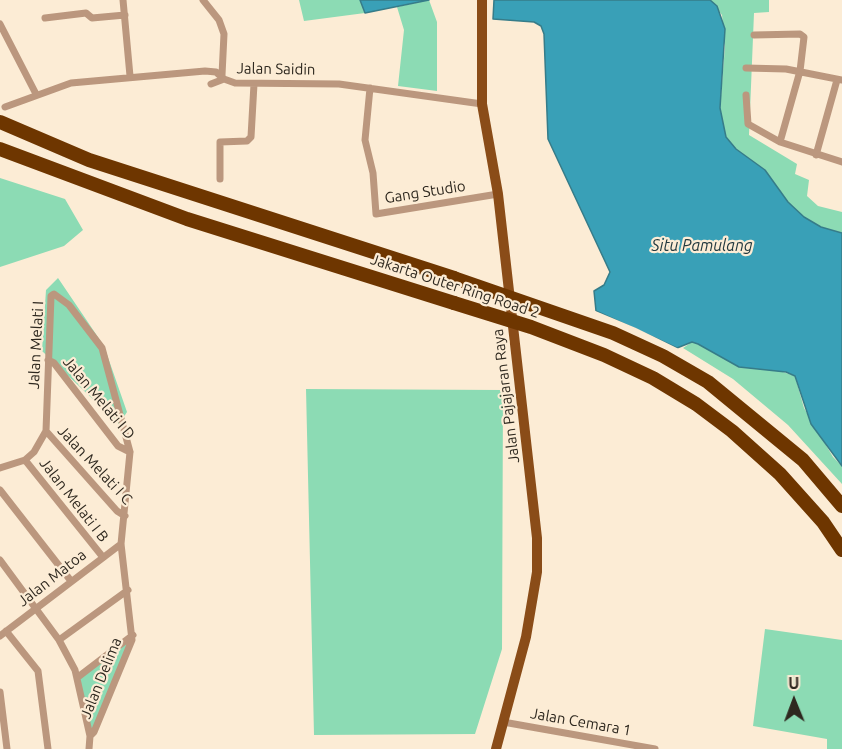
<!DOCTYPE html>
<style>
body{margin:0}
#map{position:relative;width:842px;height:749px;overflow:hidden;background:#fcecd5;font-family:Ubuntu,sans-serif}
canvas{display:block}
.north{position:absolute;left:764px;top:671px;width:60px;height:60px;-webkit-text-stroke:4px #fcecd5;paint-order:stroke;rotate:359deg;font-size:16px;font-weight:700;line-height:24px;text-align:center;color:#2e281f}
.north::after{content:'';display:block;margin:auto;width:21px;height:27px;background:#2e281f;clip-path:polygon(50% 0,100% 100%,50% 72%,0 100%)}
</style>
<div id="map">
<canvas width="842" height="749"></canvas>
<div class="north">U</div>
</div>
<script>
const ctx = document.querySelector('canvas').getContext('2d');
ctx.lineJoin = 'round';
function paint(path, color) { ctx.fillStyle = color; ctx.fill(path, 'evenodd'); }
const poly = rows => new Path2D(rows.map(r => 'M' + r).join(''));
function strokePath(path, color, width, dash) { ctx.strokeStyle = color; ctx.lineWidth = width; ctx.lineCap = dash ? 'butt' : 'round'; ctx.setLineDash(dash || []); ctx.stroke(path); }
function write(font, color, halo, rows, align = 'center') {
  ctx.font = font + ' Ubuntu,sans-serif'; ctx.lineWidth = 4.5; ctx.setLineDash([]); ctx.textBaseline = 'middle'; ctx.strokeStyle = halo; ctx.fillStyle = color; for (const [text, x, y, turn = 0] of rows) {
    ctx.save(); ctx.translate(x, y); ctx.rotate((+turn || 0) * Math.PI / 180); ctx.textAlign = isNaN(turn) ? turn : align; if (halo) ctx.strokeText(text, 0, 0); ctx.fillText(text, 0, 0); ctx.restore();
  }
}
const green = poly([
 [299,0,360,0,365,13,304,21],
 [429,0,437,22,437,91,398,86,404,30,397,7],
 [710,0,769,0,769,12,754,13,749,135,797,164,795,174,809,180,807,196,818,206,842,212,842,233,821,227,804,217,788,202,765,170,736,149,726,137,720,108,725,46,722,15],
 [0,178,65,199,83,230,64,246,0,267],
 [58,278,104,346,127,412,119,424,42,351,46,290],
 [692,342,795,376,804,408,833,457,842,466,842,484,788,425,733,379,683,348],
 [306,389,503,390,502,649,475,734,314,735],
 [765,629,842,640,842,749,827,749,827,739,753,726],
 [132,640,90,736,78,677]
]);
const water = poly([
 [360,0,429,0,365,13,360,0],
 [494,0,710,0,717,6,725,29,720,108,726,137,736,149,765,170,788,202,804,217,821,227,842,233,842,466,811,424,795,376,786,372,739,367,698,344,692,342,677,348,596,311,594,291,604,285,610,272,548,139,544,34,541,26,534,22,493,19,494,0]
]);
const pier = poly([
 [593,310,636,328,683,351,676,351,640,336,595,314]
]);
const street = poly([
 [123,0,130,76],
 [203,0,219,20,224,34,222,75],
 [45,18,86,13,92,18,125,15],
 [0,24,36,94],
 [754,35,800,34,804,37,800,71,780,142],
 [746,68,786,69,842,80],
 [211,84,224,79],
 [370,88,365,140,373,173,376,214,498,194],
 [746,95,748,124,780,142,842,162],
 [5,107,71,83,205,71,216,72,224,79,235,83,339,84,482,104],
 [816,155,837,80],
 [220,179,220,142,247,141,251,137,254,84],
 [48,360,54,363,118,446,130,452],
 [46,431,117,511,125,516],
 [25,460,102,556],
 [0,468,25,460,34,452,46,431,51,296,54,294,69,305,102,348,130,452,121,544,132,640,94,732,90,736,89,749],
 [0,490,71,581],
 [0,560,59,640,75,670,90,736],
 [6,631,38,671,48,749],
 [0,636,121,544],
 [59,640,128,590],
 [78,677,133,635],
 [0,692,7,749],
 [503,722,655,749]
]);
const primary = poly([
 [482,0,482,104,498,194,537,538,537,572,526,637,496,749]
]);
const highway = poly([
 [0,122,89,160,454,278],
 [0,149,187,219,454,303]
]);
const highwayBridge = poly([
 [454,278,613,333,663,356,708,382,803,460,842,506],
 [454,303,531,327,604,355,653,378,696,404,732,431,780,474,823,522,842,550]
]);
const streetNames = [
 ["Jalan Saidin",276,69,1],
 ["Gang Studio",425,192,-9],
 ["Jakarta Outer Ring Road 2",455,286,18],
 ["Jalan Melati I",36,345,-87],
 ["Jalan Pajajaran Raya",506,396,-97],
 ["Jalan Melati I D",99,398,50],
 ["Jalan Melati I C",95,465,47],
 ["Jalan Melati I B",74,500,52],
 ["Jalan Matoa",52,578,-38],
 ["Jalan Delima",101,678,-68],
 ["Jalan Cemara 1",581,722,10]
];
const waterNames = [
 ["Situ Pamulang",702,246]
];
paint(green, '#8cdbb4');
paint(water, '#39a0b7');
strokePath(water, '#367c89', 1.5);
paint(pier, '#fcecd5');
strokePath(street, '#bb977e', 7);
strokePath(primary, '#8a4c18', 10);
strokePath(highway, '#6e3600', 14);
strokePath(highwayBridge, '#6e3600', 14);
write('15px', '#2e281f', '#fcecd5', streetNames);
write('italic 16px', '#233a40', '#fcecd5', waterNames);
</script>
